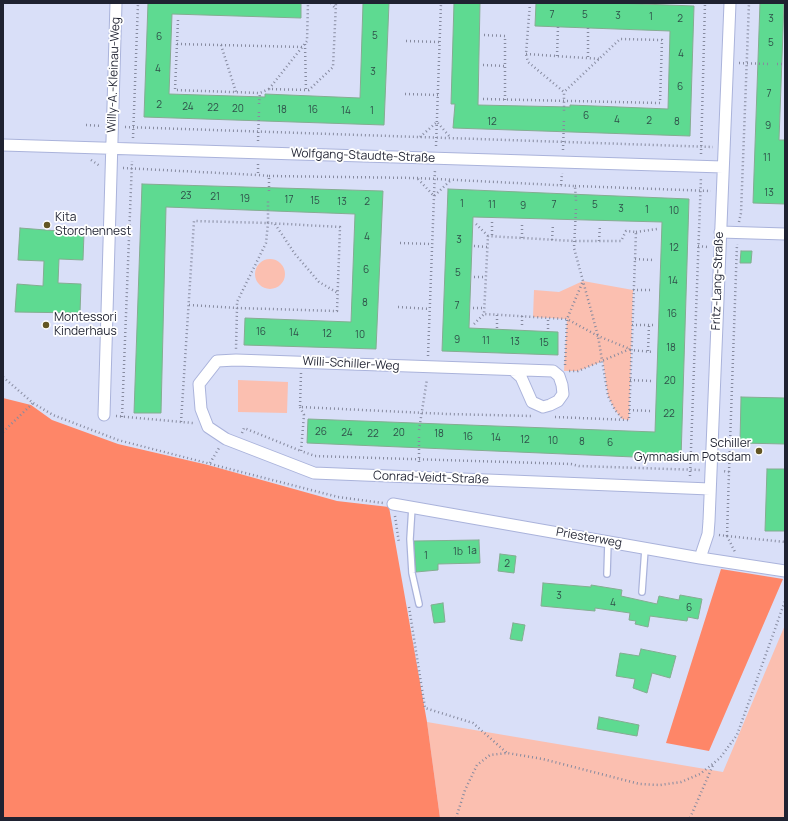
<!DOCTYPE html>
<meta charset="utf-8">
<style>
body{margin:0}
#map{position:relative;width:788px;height:821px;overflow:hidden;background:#d9dff8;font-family:Manrope,sans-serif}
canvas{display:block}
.frame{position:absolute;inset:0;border:4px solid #1f2231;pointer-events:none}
</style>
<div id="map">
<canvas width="788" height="821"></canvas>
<div class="frame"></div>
</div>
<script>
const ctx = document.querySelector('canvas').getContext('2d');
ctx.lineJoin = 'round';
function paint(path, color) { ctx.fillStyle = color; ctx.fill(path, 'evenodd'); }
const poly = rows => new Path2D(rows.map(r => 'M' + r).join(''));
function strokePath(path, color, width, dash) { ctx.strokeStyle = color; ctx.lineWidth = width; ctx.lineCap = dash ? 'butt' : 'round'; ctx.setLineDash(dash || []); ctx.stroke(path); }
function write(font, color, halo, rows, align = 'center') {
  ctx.font = font + ' Manrope,sans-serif'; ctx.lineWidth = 3.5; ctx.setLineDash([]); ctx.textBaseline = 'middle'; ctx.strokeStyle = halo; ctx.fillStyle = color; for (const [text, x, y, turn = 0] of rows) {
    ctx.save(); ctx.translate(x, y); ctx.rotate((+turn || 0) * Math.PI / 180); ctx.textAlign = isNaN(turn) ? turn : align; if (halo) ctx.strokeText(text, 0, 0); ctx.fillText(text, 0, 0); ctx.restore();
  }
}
const green = poly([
 '255 274a15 15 0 1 1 30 0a15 15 0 1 1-30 0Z',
 [583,281,633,290,629,420,622,419,615,410,608,396,603,361,578,371,564,371,567,319,533,317,534,290,559,292],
 [238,380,288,382,287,413,238,412],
 [785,625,785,818,440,818,427,722,723,772]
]);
const forest = poly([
 [3,398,31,405,52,420,118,444,208,465,337,501,389,507,427,722,440,818,3,818],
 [721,569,783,579,709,751,666,743]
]);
const building = poly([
 [148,3,301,3,301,18,172,14,169,94,265,97,265,94,360,98,363,3,389,3,384,125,144,117,148,3],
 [454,3,480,3,478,105,570,107,570,105,668,109,670,31,535,26,536,3,616,3,694,6,690,136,453,128,455,104,451,104,454,3],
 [760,3,784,3,779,140,785,140,785,204,753,203,760,3],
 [142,184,383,191,376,349,244,345,245,318,351,322,355,214,166,207,161,413,134,413,142,184],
 [448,189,689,199,681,459,307,443,308,419,655,432,662,222,473,217,469,328,558,332,558,355,442,351,448,189],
 [20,228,84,233,83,260,59,259,58,283,81,284,80,313,15,312,17,284,43,286,44,261,18,260,20,228],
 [741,251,752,251,751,263,740,263,741,251],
 [741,397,785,398,785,444,740,443,741,397],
 [767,469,785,469,785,531,765,531,767,469],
 [479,540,480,563,438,564,438,570,416,572,414,541,479,540],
 [500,554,516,556,514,573,498,571,500,554],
 [543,583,591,587,591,585,622,590,621,596,657,604,659,596,679,600,680,595,702,599,698,619,688,617,687,621,650,616,648,627,635,624,636,621,629,620,630,613,595,608,595,611,541,606,543,583],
 [443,603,445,622,434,623,431,605,443,603],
 [513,623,525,625,522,641,510,639,513,623],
 [641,649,676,656,670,678,652,673,647,693,633,688,635,679,616,676,620,653,639,656,641,649],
 [599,717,639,725,637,736,597,729,599,717]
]);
const path = poly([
 [331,3,335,8],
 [530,3,526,54,528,62,564,92,564,111],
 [178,20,175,90,260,93,269,89,309,90,333,67,336,3],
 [588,28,588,57],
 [484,35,505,36,505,100],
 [406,41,439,42],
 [177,44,303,47],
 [305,44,306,90],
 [221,45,236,92],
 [526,54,601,59],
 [557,56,558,27],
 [739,63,770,64],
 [777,64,785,64],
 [483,65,505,66],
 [269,89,307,41,308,3],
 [405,94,438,95],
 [483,99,660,103,662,40,620,39,564,92],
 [259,104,260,93],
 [86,125,102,126],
 [125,127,713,147],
 [420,137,437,122,450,137],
 [133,138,138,3],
 [258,141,259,111],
 [436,146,441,3],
 [563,150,564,119],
 [701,154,705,3],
 [91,160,100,166],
 [258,164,258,175,269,176,269,194],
 [123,168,258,175],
 [269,176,417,178,575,186,576,201],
 [418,179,434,196,451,180],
 [561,185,562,173],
 [575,186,711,191],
 [576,209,574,248,598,336,608,396,615,410,622,418],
 [492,222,492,237],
 [739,222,741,213,749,3],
 [275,224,295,254,319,282,338,293],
 [476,224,488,236],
 [636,232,657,229],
 [522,238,522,224],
 [552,240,553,224],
 [599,241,600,225],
 [400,243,432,244],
 [474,246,487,247],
 [698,246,708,247],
 [635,259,654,260],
 [474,277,486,277],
 [633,290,653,290],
 [189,305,237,308,337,311,340,227,268,223,266,243,237,302,237,308,236,349],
 [398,307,430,309],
 [473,308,485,308],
 [497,315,497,328],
 [522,316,522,328],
 [474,324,484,314],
 [632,325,654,325],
 [548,329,548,318],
 [630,350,653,352],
 [648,351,649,325],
 [428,356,435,169],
 [565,365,567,319,583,281],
 [301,373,300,407,447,414,532,416],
 [3,377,33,403,53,415,118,440,338,497,383,503],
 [630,380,651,381],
 [300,407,304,415,301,451,315,456,571,464,579,466,700,470],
 [629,410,650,411],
 [116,416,193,423],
 [122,417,132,161],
 [555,417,629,420,636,232,626,231,621,241,574,241,488,236,484,314,567,319,598,336,630,349,578,371,569,371],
 [181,422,194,221,268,223,268,200],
 [419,430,427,379],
 [3,432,33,403],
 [242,433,244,428,301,451],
 [419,437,419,465],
 [210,463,219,448],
 [729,472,737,244],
 [690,476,701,177],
 [395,516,399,543],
 [719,535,727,536,729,472,723,471],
 [727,536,785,542],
 [727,536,735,552],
 [409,607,425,708,473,723,507,753],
 [456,818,465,790,477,765,490,755,507,753,543,759,640,784,660,785,681,782,700,774,720,758,737,735,785,601],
 [690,818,713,765]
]);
const lane = poly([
 [412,507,410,539,412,573,419,604],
 [607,574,608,542],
 [642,592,645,549]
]);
const street = poly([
 [3,145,723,167],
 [720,232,785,234],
 [513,370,521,377,532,402,543,407,550,405,558,401,563,394,562,385,559,376,553,371,236,360,217,361,199,384,201,409,208,427,226,439,314,473,710,489],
 [104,415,116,3],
 [393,504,700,558,785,571],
 [700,558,708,534,709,521,730,3]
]);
const markers = [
 [47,225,4,"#635623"],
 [46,325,4,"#635623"],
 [759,451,4,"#635623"]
];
const numberNames = [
 ["7",552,15],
 ["5",585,15],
 ["3",618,16],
 ["1",651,17],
 ["2",680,19],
 ["3",771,19],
 ["5",375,36],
 ["6",159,37],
 ["5",771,43],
 ["4",681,54],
 ["4",158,69],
 ["3",373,72],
 ["6",680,87],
 ["7",769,94],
 ["2",159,105],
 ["24",188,107],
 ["22",213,108],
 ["20",238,109],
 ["18",282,110],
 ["16",313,110],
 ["14",346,111],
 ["1",372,111],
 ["6",586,116],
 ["4",617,120],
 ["2",649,121],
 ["12",492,122],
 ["8",677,122],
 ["9",768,126],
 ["11",767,158],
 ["13",769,193],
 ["23",186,196],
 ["21",215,197],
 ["19",245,199],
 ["17",289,200],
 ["15",315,201],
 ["13",342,202],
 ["2",367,202],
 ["1",462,204],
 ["11",492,205],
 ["7",554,205],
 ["5",595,205],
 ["9",523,206],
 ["3",621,209],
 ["1",647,210],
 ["10",674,211],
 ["4",367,237],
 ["3",459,240],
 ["12",674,248],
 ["6",366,270],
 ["5",458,273],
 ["14",673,281],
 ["8",365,303],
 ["7",457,306],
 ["16",672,314],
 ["16",261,332],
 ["14",294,333],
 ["12",327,334],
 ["10",360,335],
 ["9",457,340],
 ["11",486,341],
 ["13",515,342],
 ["15",544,343],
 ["18",671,348],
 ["20",670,381],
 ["22",669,414],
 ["26",321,432],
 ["24",347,433],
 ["20",399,433],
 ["22",373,434],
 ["18",439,434],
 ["16",468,437],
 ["14",496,438],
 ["12",525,440],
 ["10",553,441],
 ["8",582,442],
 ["6",610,443],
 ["1a",472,551],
 ["1b",458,552],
 ["1",426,556],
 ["2",507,564],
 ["3",559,596],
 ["4",613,603],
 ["6",689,608]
];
const streetNames = [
 ["Willy-A.-Kleinau-Weg",114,75,-88],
 ["Wolfgang-Staudte-Straße",363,156,2],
 ["Fritz-Lang-Straße",718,281,-88],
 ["Willi-Schiller-Weg",351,364,3],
 ["Conrad-Veidt-Straße",431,478,2],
 ["Priesterweg",589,538,10]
];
const poiNames = [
 ["Kita",55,218],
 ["Storchennest",55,232],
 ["Montessori",54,318],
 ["Kinderhaus",54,332],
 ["Schiller",751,444,"right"],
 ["Gymnasium Potsdam",751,458,"right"]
];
paint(green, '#fbbfb0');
paint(forest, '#fe8668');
paint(building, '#5eda91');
strokePath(building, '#84ac91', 1);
strokePath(lane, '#aab3db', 8);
strokePath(street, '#aab3db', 13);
strokePath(path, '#868a9f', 2.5, [1, 3]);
strokePath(lane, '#fff', 5.5);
strokePath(street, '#fff', 11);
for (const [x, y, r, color] of markers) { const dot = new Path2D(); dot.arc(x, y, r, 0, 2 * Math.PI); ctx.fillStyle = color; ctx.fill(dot); strokePath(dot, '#fff', 1.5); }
write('10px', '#2f5049', null, numberNames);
write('12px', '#1f2231', '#fff', streetNames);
write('12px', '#1f2231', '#fff', poiNames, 'left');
</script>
